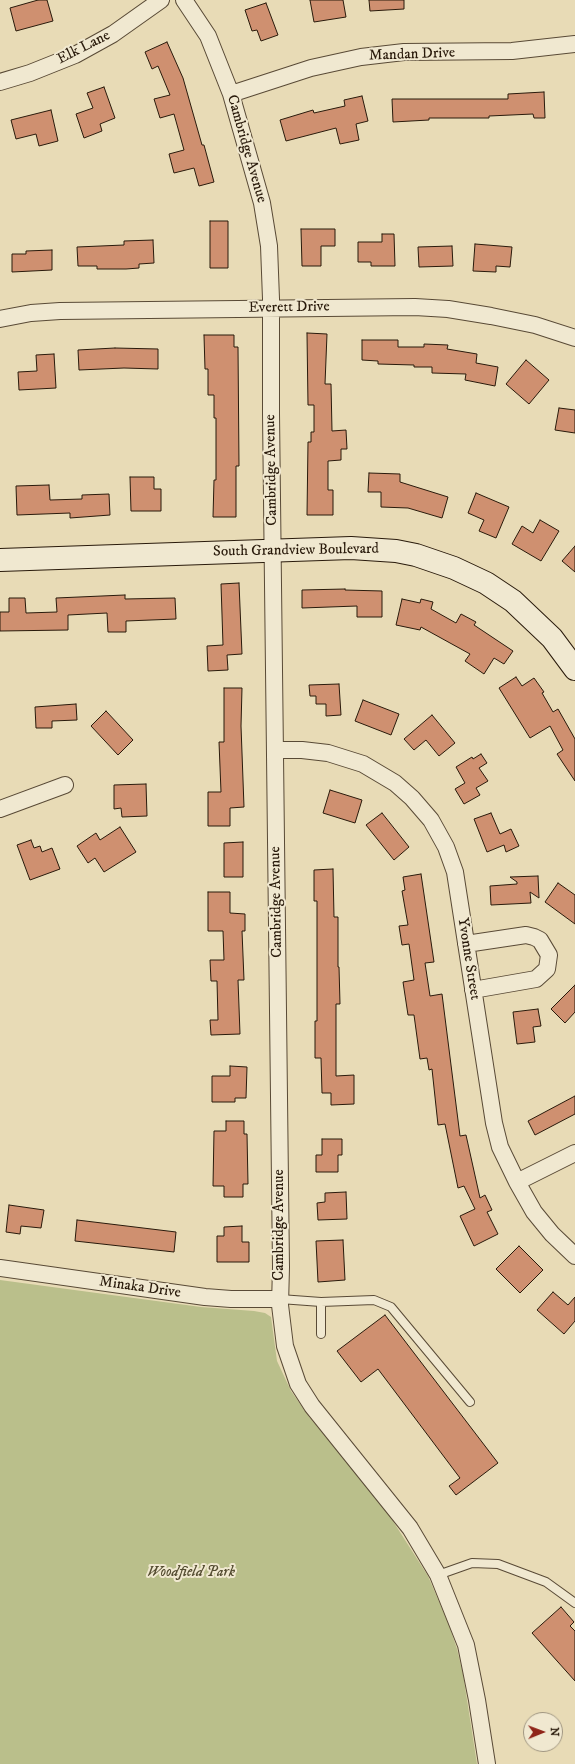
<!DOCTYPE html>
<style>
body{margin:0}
#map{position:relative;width:575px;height:1764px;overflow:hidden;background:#e8dbb6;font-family:"IM FELL DW Pica",serif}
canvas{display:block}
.north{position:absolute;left:523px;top:1712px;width:40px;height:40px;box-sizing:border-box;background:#f0e8d0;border:1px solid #a09681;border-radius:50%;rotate:89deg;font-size:11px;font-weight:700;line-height:16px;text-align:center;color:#291a0b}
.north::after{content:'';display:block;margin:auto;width:14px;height:18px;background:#8f2418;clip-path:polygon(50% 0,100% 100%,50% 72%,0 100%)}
</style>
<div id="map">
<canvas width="575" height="1764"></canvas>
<div class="north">N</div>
</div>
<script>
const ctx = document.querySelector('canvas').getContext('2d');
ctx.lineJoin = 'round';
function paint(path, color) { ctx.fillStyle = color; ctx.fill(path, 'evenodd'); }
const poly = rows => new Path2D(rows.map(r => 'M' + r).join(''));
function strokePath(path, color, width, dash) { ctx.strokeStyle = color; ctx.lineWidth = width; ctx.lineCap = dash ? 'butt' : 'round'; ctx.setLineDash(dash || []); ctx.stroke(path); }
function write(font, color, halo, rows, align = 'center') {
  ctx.font = font + ' "IM FELL DW Pica",serif'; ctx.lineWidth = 4; ctx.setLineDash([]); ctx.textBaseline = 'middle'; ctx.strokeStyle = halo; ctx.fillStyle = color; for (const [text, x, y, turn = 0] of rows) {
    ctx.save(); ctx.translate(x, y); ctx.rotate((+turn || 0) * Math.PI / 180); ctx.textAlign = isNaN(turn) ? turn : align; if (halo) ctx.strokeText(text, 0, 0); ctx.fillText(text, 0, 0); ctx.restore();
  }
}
const green = poly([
 [0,1280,201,1307,254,1311,265,1313,271,1317,277,1361,291,1391,310,1418,382,1504,428,1576,449,1625,457,1649,463,1674,477,1764,0,1764]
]);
const building = poly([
 [38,0,47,0,53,21,16,31,10,8,38,0],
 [310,0,343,0,346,17,314,22,310,0],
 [369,0,404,0,404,9,370,11,369,0],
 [266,3,278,35,261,41,257,30,252,31,245,10,266,3],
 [167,42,183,78,202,145,204,145,214,182,199,186,194,168,174,173,169,154,184,150,174,114,160,118,154,99,170,95,158,66,152,69,145,52,167,42],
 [104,87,115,118,100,124,102,131,84,138,76,114,93,108,87,93,104,87],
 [544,92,545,118,534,118,533,114,489,116,489,118,429,118,429,120,393,122,392,99,508,99,508,94,544,92],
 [362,96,368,121,356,124,359,140,340,144,336,128,286,141,280,120,313,110,314,113,345,106,344,100,362,96],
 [51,110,58,141,39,146,36,134,16,139,11,120,51,110],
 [210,221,228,221,228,268,210,268,210,221],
 [301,229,335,229,335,246,321,246,321,266,302,266,301,229],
 [382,234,394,234,395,266,371,266,371,262,358,262,358,242,382,242,382,234],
 [153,240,154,263,139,264,139,268,126,269,97,269,97,266,78,266,77,247,124,245,124,241,153,240],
 [475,244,512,247,510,267,496,266,496,272,473,271,475,244],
 [452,246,453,266,419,267,418,247,452,246],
 [52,250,52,270,12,272,12,254,26,254,26,251,52,250],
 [307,333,327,334,325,384,331,384,332,431,346,430,347,449,341,449,341,460,328,461,328,490,333,490,333,515,307,515,308,442,311,442,311,432,314,432,314,405,308,405,307,333],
 [204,335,234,335,234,347,238,347,239,466,236,466,236,517,213,517,214,480,216,480,216,418,214,418,214,395,208,395,208,369,205,369,204,335],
 [362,340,398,340,398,347,424,347,424,344,448,345,447,349,477,354,476,363,498,367,495,386,465,380,466,374,432,373,432,367,414,367,414,365,378,364,378,361,362,360,362,340],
 [115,348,158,349,158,369,124,368,79,370,78,350,115,348],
 [54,354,56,388,19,390,18,372,37,371,36,355,54,354],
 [526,360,549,380,529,404,506,384,526,360],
 [559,408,575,410,575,433,555,430,559,408],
 [369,473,400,474,400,482,448,497,442,518,408,508,381,507,381,492,368,492,369,473],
 [130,477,154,477,154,489,161,489,161,511,131,511,130,477],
 [49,485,50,500,82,499,82,495,109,494,110,515,70,518,70,513,17,515,16,486,49,485],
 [476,493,509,507,496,538,479,531,484,520,468,513,476,493],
 [540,520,559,531,541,561,512,544,522,526,533,533,540,520],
 [575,546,575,572,562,561,575,546],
 [239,583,242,654,227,655,228,670,208,671,207,646,223,645,221,584,239,583],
 [345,589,345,590,382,591,382,617,357,617,357,606,302,608,302,590,345,589],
 [125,595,125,599,175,598,176,619,126,621,126,632,108,632,107,613,68,615,68,630,0,631,0,612,9,612,9,598,25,598,26,613,57,612,56,598,125,595],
 [402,599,420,603,421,599,433,602,431,609,456,623,461,614,476,622,474,625,513,651,504,664,494,658,484,674,465,661,470,654,421,627,420,630,396,625,402,599],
 [516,677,522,686,534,678,544,692,542,693,553,712,558,709,575,739,575,781,557,754,563,750,550,726,530,738,499,688,516,677],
 [339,684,341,715,326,716,326,704,316,704,316,696,310,696,309,685,339,684],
 [224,688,242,688,241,726,244,807,230,808,230,826,208,826,208,792,221,792,219,742,224,742,224,688],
 [363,700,399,714,391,735,355,721,363,700],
 [76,704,77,720,52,721,52,728,36,728,35,707,76,704],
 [106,711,133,740,118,755,91,726,106,711],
 [432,715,455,743,439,756,426,740,414,750,404,739,432,715],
 [481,754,487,763,479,768,488,781,476,788,480,795,464,804,455,789,465,783,456,767,472,757,473,759,481,754],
 [146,784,147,816,122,817,121,808,114,809,114,785,146,784],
 [330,790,362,800,355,823,323,813,330,790],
 [382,813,409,847,394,860,366,825,382,813],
 [491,813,500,834,511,829,519,846,506,852,504,845,487,852,474,819,491,813],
 [120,827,136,852,104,872,95,858,88,863,77,846,96,833,100,840,120,827],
 [31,840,34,848,40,846,42,852,52,848,60,869,30,880,17,845,31,840],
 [243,842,243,877,224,877,224,843,243,842],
 [333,869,334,917,338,917,338,967,339,967,340,1004,336,1004,336,1076,354,1075,354,1104,331,1105,331,1093,322,1093,321,1058,315,1058,315,1021,317,1021,317,901,314,901,314,870,333,869],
 [421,874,434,962,425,963,430,996,442,994,460,1136,466,1135,480,1198,485,1195,492,1210,487,1212,498,1234,474,1246,460,1216,475,1209,464,1186,458,1188,445,1124,438,1125,432,1069,429,1070,427,1058,420,1059,414,1015,408,1015,403,982,414,980,409,944,402,945,399,926,408,925,402,891,405,890,403,877,421,874],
 [538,876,539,898,530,892,531,903,491,905,490,886,517,884,517,882,510,877,538,876],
 [558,883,575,895,575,924,545,902,558,883],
 [208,892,230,892,230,913,245,914,245,931,242,931,244,980,238,980,240,1034,211,1035,210,1020,218,1020,217,981,211,981,210,960,224,960,223,931,208,931,208,892],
 [575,985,575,1012,565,1023,551,1009,575,985],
 [538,1009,541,1026,533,1027,535,1042,517,1044,513,1012,538,1009],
 [230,1066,247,1067,246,1098,235,1098,235,1102,212,1102,212,1076,230,1076,230,1066],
 [575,1096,575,1114,535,1135,528,1121,575,1096],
 [226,1121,244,1121,244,1134,247,1134,248,1184,243,1184,243,1197,224,1197,224,1186,213,1186,214,1131,226,1131,226,1121],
 [322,1139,342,1139,342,1155,338,1155,338,1172,316,1172,316,1155,322,1155,322,1139],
 [346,1192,347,1219,318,1220,317,1203,325,1202,325,1193,346,1192],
 [9,1205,44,1210,41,1228,21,1226,20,1234,6,1232,9,1205],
 [77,1220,176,1232,174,1252,75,1241,77,1220],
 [242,1226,242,1242,249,1242,249,1262,217,1262,217,1236,224,1236,224,1227,242,1226],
 [343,1240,345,1280,318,1282,316,1241,343,1240],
 [519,1246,543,1270,520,1293,496,1269,519,1246],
 [553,1292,568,1305,575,1297,575,1321,564,1334,537,1310,553,1292],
 [385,1315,498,1463,456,1495,449,1486,460,1478,378,1369,361,1382,337,1351,385,1315],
 [561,1607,574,1622,570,1626,575,1631,575,1681,532,1633,561,1607]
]);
const lane = poly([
 [280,1299,321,1302,374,1300,391,1307,470,1402],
 [321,1302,321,1334],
 [438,1575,472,1563,498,1564,546,1582,575,1603]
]);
const street = poly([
 [184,0,208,36,231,94,262,203,269,246,271,299,271,414,281,1267,280,1305,285,1346,298,1384,312,1406,410,1528,438,1575,466,1645,477,1700,487,1764],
 [0,82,30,73,75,55,113,34,161,0],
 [231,94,311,68,361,57,404,52,512,51,575,44],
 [0,319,31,313,60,311,415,307,448,309,491,316,535,325,575,338],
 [275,750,302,750,328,753,363,764,395,783,412,798,431,820,446,847,455,872,494,1123,500,1147,517,1182,534,1212,552,1234,575,1256],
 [0,809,65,785],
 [466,944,526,935,534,937,540,940,549,955,547,969,536,979,473,990],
 [517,1182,575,1153],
 [0,1268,205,1297,231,1299,280,1299]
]);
const secondary = poly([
 [0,560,351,548,396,551,416,555,454,568,486,583,513,601,552,638,575,669]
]);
const streetNames = [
 ["Elk Lane",84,48,-27],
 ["Mandan Drive",412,55,-2],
 ["Cambridge Avenue",246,149,74],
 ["Everett Drive",289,308,-1],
 ["Cambridge Avenue",272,470,-91],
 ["South Grandview Boulevard",296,551,-1],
 ["Cambridge Avenue",277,902,-91],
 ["Yvonne Street",468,959,81],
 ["Cambridge Avenue",280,1225,-90],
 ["Minaka Drive",140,1288,8]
];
const parkNames = [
 ["Woodfield Park",191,1573]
];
paint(green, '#babf8b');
paint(building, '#cf9070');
strokePath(building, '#291a0b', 1);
strokePath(lane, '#594a36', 10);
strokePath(street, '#594a36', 18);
strokePath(secondary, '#291a0b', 24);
strokePath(lane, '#f0e8d0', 8);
strokePath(street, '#f0e8d0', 16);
strokePath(secondary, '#f0e8d0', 22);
write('15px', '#291a0b', '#f0e8d0', streetNames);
write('italic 15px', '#544c31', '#f0e8d0', parkNames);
</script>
